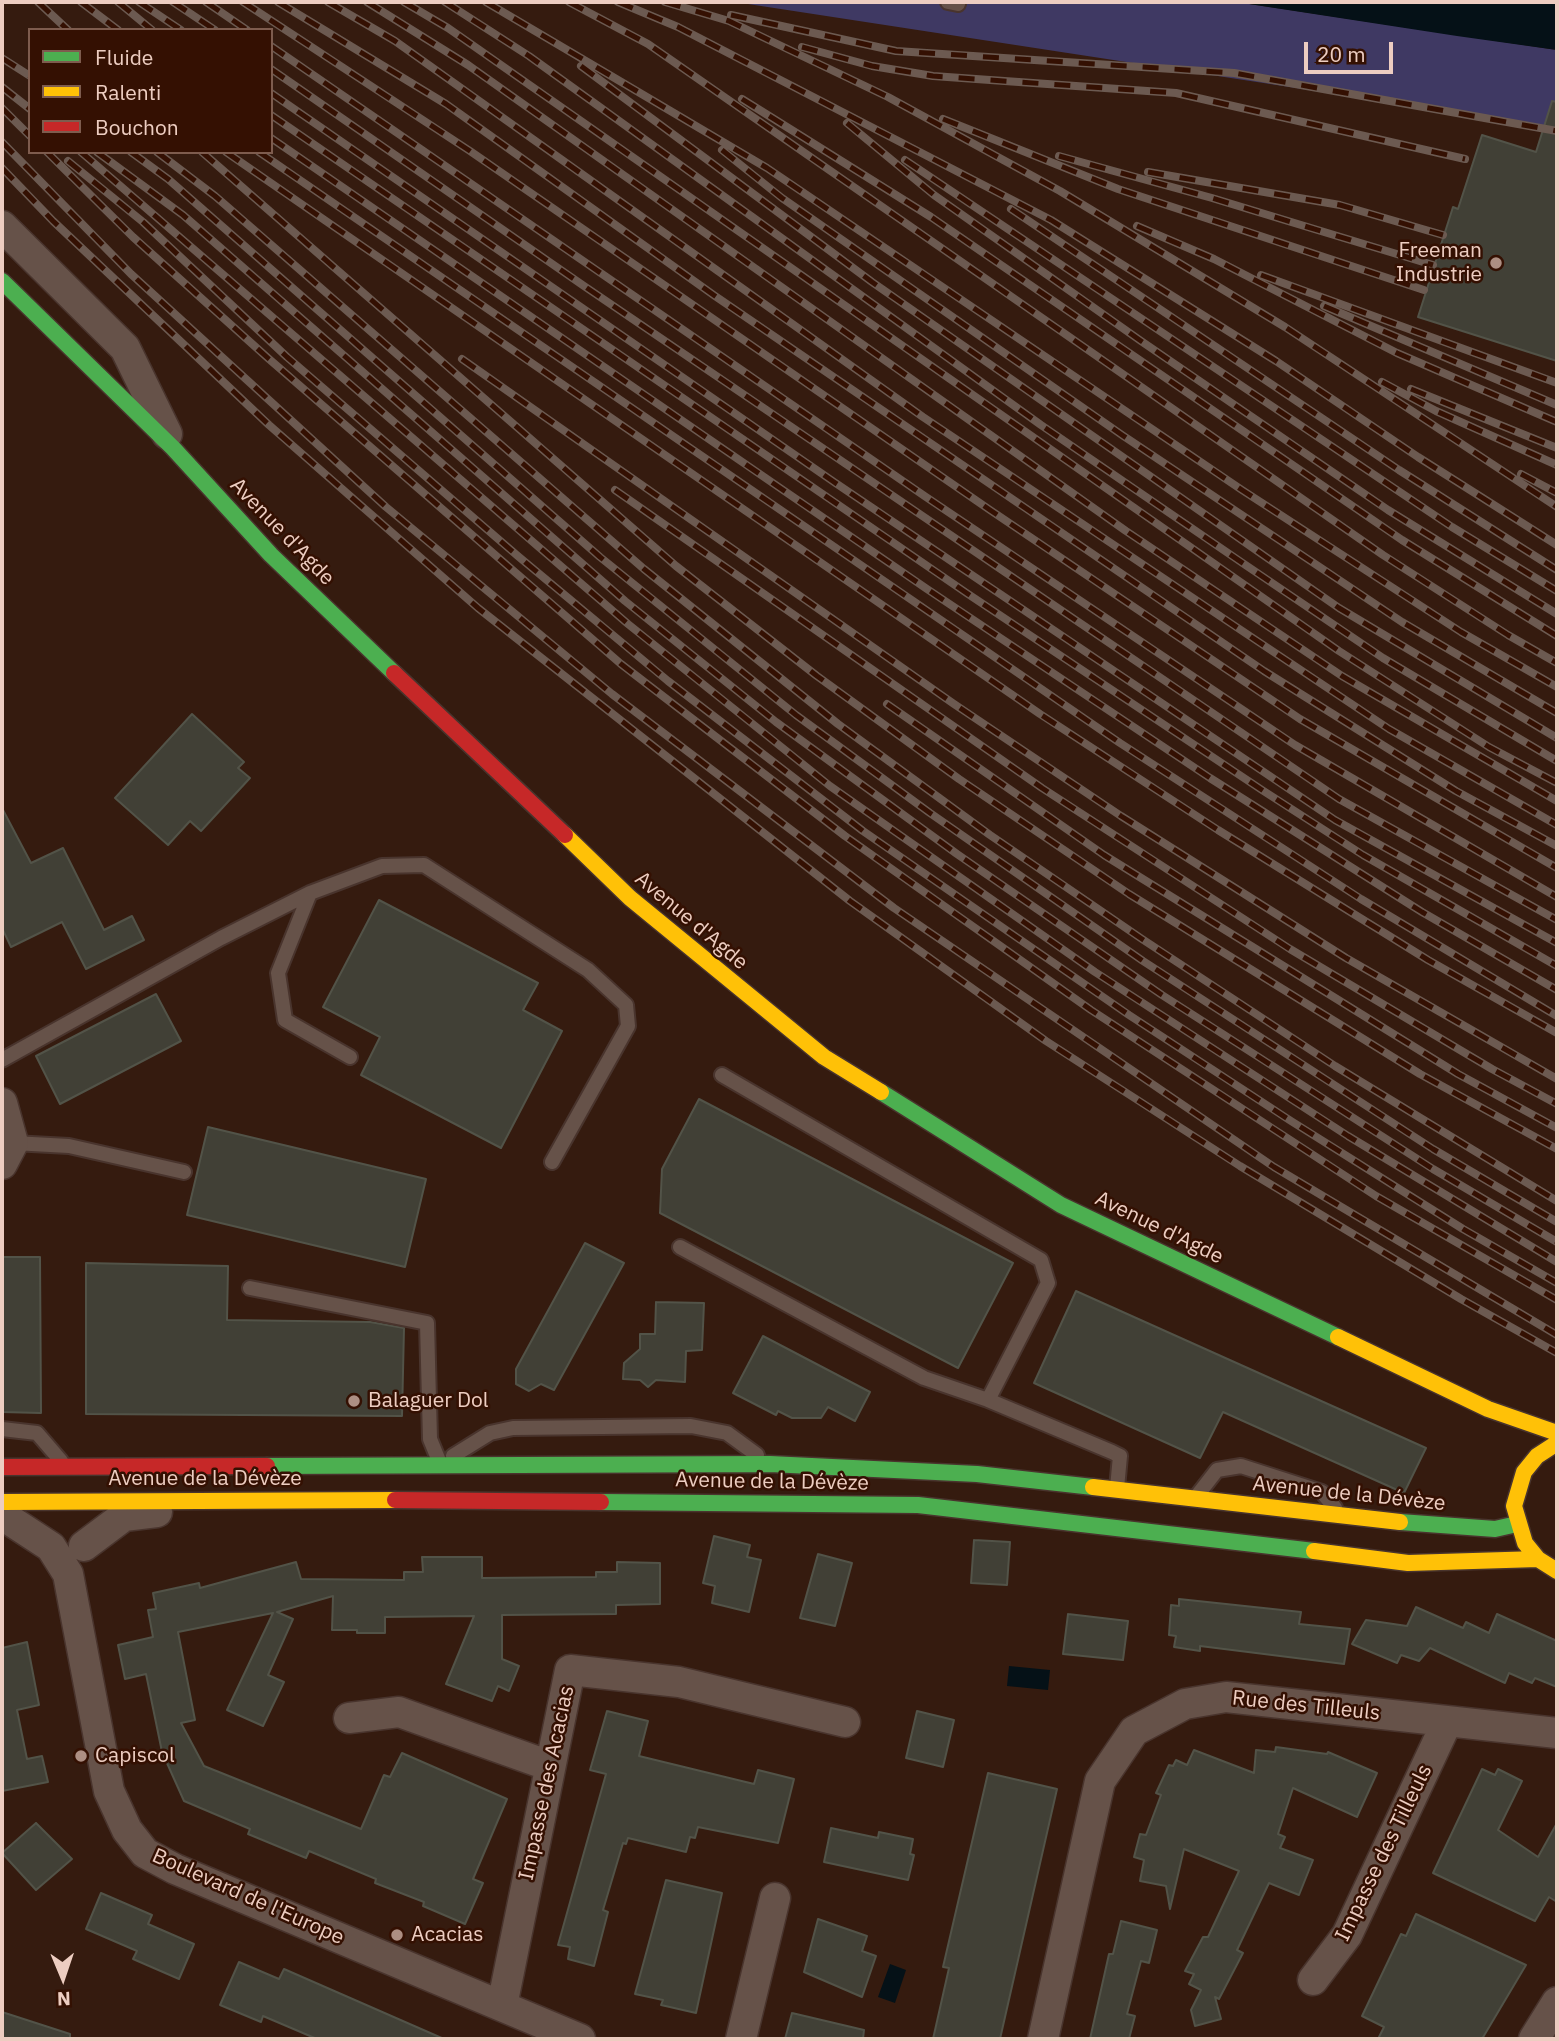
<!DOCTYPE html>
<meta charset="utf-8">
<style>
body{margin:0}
#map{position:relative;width:1559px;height:2041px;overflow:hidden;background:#351b0f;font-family:"IBM Plex Sans",sans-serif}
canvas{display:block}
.frame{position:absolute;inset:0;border:4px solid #edcdc1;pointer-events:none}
.legend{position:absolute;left:28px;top:28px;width:245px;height:126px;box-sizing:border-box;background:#341002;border:2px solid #7e5c4e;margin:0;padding:9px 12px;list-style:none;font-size:21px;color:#edcdc1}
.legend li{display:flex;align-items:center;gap:14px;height:35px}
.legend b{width:35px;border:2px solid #7e5c4e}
.north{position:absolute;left:28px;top:1943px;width:70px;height:70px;-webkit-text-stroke:5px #341002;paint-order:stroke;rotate:178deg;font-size:19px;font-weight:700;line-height:28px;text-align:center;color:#edcdc1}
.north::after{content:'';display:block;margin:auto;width:24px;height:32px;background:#edcdc1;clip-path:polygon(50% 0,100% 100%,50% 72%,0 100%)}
.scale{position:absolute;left:1304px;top:42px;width:89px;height:32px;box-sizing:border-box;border:4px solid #edcdc1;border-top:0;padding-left:9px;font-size:21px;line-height:24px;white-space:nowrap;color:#edcdc1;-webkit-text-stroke:5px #341002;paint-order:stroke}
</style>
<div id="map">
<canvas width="1559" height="2041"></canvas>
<div class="frame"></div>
<ul class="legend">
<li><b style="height:9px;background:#4caf50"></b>Fluide</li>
<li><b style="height:9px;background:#ffc107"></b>Ralenti</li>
<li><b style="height:9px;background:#c62828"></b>Bouchon</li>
</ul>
<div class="north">N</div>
<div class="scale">20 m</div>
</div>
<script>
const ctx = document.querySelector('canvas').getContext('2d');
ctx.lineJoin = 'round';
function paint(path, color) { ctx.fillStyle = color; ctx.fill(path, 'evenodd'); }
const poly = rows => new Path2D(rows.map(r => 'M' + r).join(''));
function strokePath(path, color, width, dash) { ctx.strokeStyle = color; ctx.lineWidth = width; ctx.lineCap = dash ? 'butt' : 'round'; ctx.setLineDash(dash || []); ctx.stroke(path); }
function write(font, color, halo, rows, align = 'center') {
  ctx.font = font + ' "IBM Plex Sans",sans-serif'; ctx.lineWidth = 5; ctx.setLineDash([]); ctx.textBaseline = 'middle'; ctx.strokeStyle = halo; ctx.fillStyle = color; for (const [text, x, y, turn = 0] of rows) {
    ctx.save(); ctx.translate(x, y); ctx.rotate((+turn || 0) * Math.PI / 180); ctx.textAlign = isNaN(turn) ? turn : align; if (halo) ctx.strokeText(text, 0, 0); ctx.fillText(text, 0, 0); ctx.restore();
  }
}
const green = poly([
 [735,2,1236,2,1557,50,1557,128]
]);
const water = poly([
 [1236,2,1557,2,1557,50,1457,36],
 [1009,1666,1050,1670,1048,1690,1007,1686],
 [890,1964,906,1970,895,2003,878,1997]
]);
const building = poly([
 [1552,101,1557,102,1557,361,1418,317,1453,207,1458,209,1482,135,1536,152,1552,101],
 [192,714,244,762,238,768,250,778,201,831,190,821,168,845,115,798,192,714],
 [2,808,31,863,63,848,104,930,132,916,144,940,86,969,62,922,11,947,2,928,2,808],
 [379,900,538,983,523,1010,562,1031,501,1148,361,1075,380,1037,323,1007,379,900],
 [156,994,181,1041,60,1104,36,1056,156,994],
 [699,1099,1013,1263,958,1368,660,1213,662,1169,699,1099],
 [208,1127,426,1179,405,1267,187,1215,208,1127],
 [585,1243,624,1263,554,1390,541,1384,529,1391,516,1384,516,1369,585,1243],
 [2,1257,40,1257,41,1413,2,1412,2,1257],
 [86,1263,228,1266,227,1320,370,1322,404,1328,402,1416,86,1414,86,1263],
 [1076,1291,1426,1448,1404,1493,1223,1412,1200,1458,1034,1383,1076,1291],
 [656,1302,704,1303,702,1350,686,1351,685,1382,656,1380,648,1387,640,1380,623,1379,624,1363,640,1349,640,1334,655,1334,656,1302],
 [763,1336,870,1392,855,1421,828,1407,821,1418,792,1418,778,1411,776,1415,733,1393,763,1336],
 [714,1536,750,1545,747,1557,761,1560,749,1612,712,1603,715,1586,703,1583,714,1536],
 [974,1540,1010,1542,1007,1585,971,1583,974,1540],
 [818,1554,852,1563,835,1626,800,1618,818,1554],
 [422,1557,482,1557,482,1578,596,1577,596,1572,617,1572,617,1562,660,1563,660,1604,616,1605,616,1614,502,1615,502,1659,519,1666,509,1691,498,1686,492,1701,446,1684,474,1616,385,1617,385,1633,357,1633,357,1630,332,1630,333,1596,277,1612,293,1619,268,1675,284,1682,263,1726,227,1710,273,1613,178,1632,195,1720,181,1723,204,1766,361,1829,384,1775,390,1777,402,1753,507,1799,473,1879,483,1883,465,1924,423,1906,424,1902,375,1883,376,1879,309,1851,306,1858,248,1834,250,1829,184,1801,162,1752,146,1674,125,1679,118,1645,153,1637,148,1610,156,1609,153,1593,199,1583,200,1588,296,1562,301,1579,404,1580,404,1572,423,1572,422,1557],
 [1179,1599,1301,1612,1299,1624,1350,1629,1344,1664,1200,1646,1200,1651,1174,1647,1176,1636,1169,1635,1171,1605,1179,1606,1179,1599],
 [1416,1607,1463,1628,1466,1622,1489,1633,1497,1614,1557,1641,1557,1687,1535,1678,1532,1683,1509,1673,1505,1683,1430,1648,1419,1661,1401,1655,1397,1663,1352,1644,1366,1620,1407,1626,1416,1607],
 [1068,1614,1128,1621,1123,1660,1063,1654,1068,1614],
 [27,1642,39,1705,17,1710,27,1759,42,1756,48,1782,2,1791,2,1648,27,1642],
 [607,1711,648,1721,639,1756,754,1784,758,1770,794,1779,778,1843,698,1827,695,1838,690,1837,686,1852,628,1838,626,1844,623,1843,603,1910,608,1912,594,1966,568,1959,570,1947,558,1945,606,1774,590,1770,607,1711],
 [917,1711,954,1720,943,1767,906,1758,917,1711],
 [1276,1747,1327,1754,1328,1752,1377,1773,1357,1817,1293,1788,1278,1834,1285,1837,1280,1848,1313,1860,1299,1895,1269,1883,1237,1950,1243,1953,1219,1999,1215,1997,1221,2019,1195,2026,1191,2010,1201,1990,1189,1984,1194,1974,1185,1971,1203,1937,1208,1937,1239,1871,1184,1849,1170,1909,1166,1886,1140,1881,1144,1860,1134,1857,1140,1834,1146,1835,1161,1795,1156,1793,1169,1765,1173,1766,1176,1760,1187,1765,1194,1750,1254,1773,1256,1750,1275,1752,1276,1747],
 [1482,1769,1495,1775,1498,1769,1522,1781,1498,1830,1538,1857,1557,1823,1557,1902,1549,1897,1535,1921,1433,1873,1482,1769],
 [988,1773,1057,1789,1000,2039,933,2039,949,1968,943,1967,988,1773],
 [36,1823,72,1859,36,1890,2,1853,36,1823],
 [831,1828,878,1838,879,1832,913,1839,910,1854,914,1855,908,1880,824,1862,831,1828],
 [666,1880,722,1893,696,2013,661,2005,663,2000,635,1994,666,1880],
 [101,1893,152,1915,148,1924,194,1944,179,1979,133,1959,137,1951,86,1929,101,1893],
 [1416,1914,1526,1965,1482,2039,1378,2039,1384,2027,1362,2016,1401,1934,1406,1936,1416,1914],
 [818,1919,867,1936,862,1951,876,1956,862,1997,804,1972,818,1919],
 [1121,1921,1157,1930,1149,1963,1141,1961,1127,2014,1135,2016,1129,2039,1090,2039,1109,1954,1113,1954,1121,1921],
 [239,1962,279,1979,284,1969,444,2039,317,2039,263,2016,261,2022,220,2005,239,1962],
 [2,2012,70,2034,70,2039,2,2039,2,2012],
 [792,2013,864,2030,863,2039,785,2039,792,2013]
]);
const lane = poly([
 [948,2,958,4],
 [310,893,278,973,285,1020,350,1057],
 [2,1060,221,938,310,893,382,866,424,865,588,970,626,1005,628,1026,552,1162],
 [722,1075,1041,1260,1048,1283,988,1400],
 [13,1143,69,1146,184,1172],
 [680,1247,924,1378,988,1400,1112,1452,1120,1456,1117,1488],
 [250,1288,427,1323,430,1439,439,1461],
 [2,1429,37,1433,61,1461],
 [453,1456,490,1433,513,1428,691,1426,727,1433,757,1455],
 [1196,1497,1217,1470,1241,1466,1322,1492,1335,1508]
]);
const street = poly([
 [2,226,125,348,167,434],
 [2,1103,13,1143,2,1164],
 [2,1515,51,1547,68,1574,109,1791,127,1830,145,1853,175,1869,580,2039],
 [84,1546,124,1516,157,1512],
 [349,1718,399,1712,550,1766],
 [1313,1980,1347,1935,1447,1722],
 [502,2006,570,1670,679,1682,845,1722],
 [741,2039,775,1898],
 [1043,2039,1100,1781,1134,1731,1185,1704,1226,1697,1557,1733],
 [1534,2039,1557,2002]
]);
const fast = poly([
 [2,281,173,448,271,555,394,673],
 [881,1092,1061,1205,1338,1337],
 [267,1466,770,1464,977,1474,1093,1487],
 [601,1502,918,1505,1314,1551],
 [1400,1522,1495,1529,1517,1524]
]);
const slow = poly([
 [565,835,630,898,824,1057,881,1092],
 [1338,1337,1488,1409,1557,1433],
 [1557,1443,1537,1456,1524,1472,1514,1506,1525,1543,1538,1559,1557,1571],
 [1093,1487,1400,1522],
 [2,1502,395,1500],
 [1314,1551,1408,1563,1538,1559]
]);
const jam = poly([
 [394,673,565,835],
 [2,1467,267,1466],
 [395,1500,601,1502]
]);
const rail = poly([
 [38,2,68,30],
 [81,2,118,30],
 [118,2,152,30],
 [139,2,181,30],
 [173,2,215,30],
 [206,2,247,30],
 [243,2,470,151,990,510,1300,719,1557,868],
 [278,2,446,104,715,296,1264,671,1456,791,1557,846],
 [328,2,395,41,923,417,1178,588,1389,729,1557,825],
 [367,2,468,65,1126,531,1342,676,1557,801],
 [404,2,448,28,1339,651,1489,747,1557,783],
 [445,2,529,56,1041,425,1244,564,1383,658,1557,761],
 [486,2,767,168,1242,490,1461,632,1557,687],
 [569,2,648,44,1383,555,1508,635,1557,663],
 [618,2,678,27,1051,220,1276,361,1418,457,1557,545],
 [665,2,729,21,888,97,1060,191,1285,327,1557,507],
 [731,15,896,51,1234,73,1557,131],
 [271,46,926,497,1295,745,1557,897],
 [802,47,872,66,933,76,1176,93,1465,159],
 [2,58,30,76],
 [581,66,872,282,1339,608,1557,738],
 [271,69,584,286,1339,799,1557,920],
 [2,87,30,109],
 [271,93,834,482,1335,820,1557,943],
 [742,99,931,217,1402,540,1557,636],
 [2,108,30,136],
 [271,115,968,594,1262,790,1363,855,1557,966],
 [943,119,1118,189,1424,290],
 [847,123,934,195,1141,341,1388,510,1557,614],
 [271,138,927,589,1210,778,1422,912,1557,990],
 [2,142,131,274,386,507,612,694,894,908,1274,1167,1557,1335],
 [722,150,782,198,1122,435,1402,622,1557,713],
 [47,152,133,237,269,359,621,664,845,836,1091,1010,1376,1196,1557,1300],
 [81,152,628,624,830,786,1095,972,1348,1136,1557,1262],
 [97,152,183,215,625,601,776,722,957,854,1162,995,1433,1169,1557,1242],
 [131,152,168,179,600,557,796,715,930,813,1143,961,1433,1149,1557,1222],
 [157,152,215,196,644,569,838,724,990,835,1142,939,1335,1066,1557,1201],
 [202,152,676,566,817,676,959,779,1129,894,1420,1074,1557,1149],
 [226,152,1040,714,1218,830,1428,960,1557,1033],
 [259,152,1120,743,1361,899,1557,1016],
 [1059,156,1212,198,1433,265],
 [905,160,1452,527,1557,591],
 [68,161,143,222,287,357,519,557,668,681,863,831,1129,1015,1291,1121,1463,1229,1557,1283],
 [2,168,53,221,269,425,478,608,850,901,1046,1041,1240,1166,1461,1299,1557,1353],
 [1148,172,1340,205,1443,235],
 [1011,209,1399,470,1557,570],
 [1137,226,1214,259,1397,353,1557,422],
 [1261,275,1557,383],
 [1324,306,1557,405],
 [462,359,954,704,1121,816,1346,958,1557,1079],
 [1382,382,1436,411,1557,465],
 [1411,389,1557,448],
 [1521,474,1557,493],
 [615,490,1042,788,1290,949,1492,1069,1557,1104],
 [887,704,1104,855,1458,1074,1557,1128]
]);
const markers = [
 [1496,263,7,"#ad8f83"],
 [354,1401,7,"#ad8f83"],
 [81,1756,7,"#ad8f83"],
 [397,1935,7,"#ad8f83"]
];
const poiNames = [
 ["Freeman",1482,251,"right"],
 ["Industrie",1482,275,"right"],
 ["Balaguer Dol",368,1401],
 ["Capiscol",95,1756],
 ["Acacias",411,1935]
];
const streetNames = [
 ["Avenue d'Agde",282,532,46],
 ["Avenue d'Agde",691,921,40],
 ["Avenue d'Agde",1159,1228,26],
 ["Avenue de la Dévèze",205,1479],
 ["Avenue de la Dévèze",772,1482,1],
 ["Avenue de la Dévèze",1349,1494,6],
 ["Rue des Tilleuls",1306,1706,6],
 ["Impasse des Acacias",547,1783,-78],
 ["Impasse des Tilleuls",1384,1853,-64],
 ["Boulevard de l'Europe",248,1897,24]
];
paint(green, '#3f3963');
paint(water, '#051117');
paint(building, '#414036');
strokePath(building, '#525348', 2);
strokePath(lane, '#49342d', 18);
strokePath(street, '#49342d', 33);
strokePath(fast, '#49342d', 19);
strokePath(slow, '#49342d', 19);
strokePath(jam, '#49342d', 19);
strokePath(lane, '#665249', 14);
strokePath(street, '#665249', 30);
strokePath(fast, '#4caf50', 16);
strokePath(slow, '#ffc107', 16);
strokePath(jam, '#c62828', 16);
strokePath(rail, '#6c5a51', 8);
strokePath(rail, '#341002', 5, [16]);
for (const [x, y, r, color] of markers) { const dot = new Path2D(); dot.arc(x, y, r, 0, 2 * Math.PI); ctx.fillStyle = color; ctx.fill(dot); strokePath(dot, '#341002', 2.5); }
write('21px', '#edcdc1', '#341002', poiNames, 'left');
write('21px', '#edcdc1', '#341002', streetNames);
</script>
